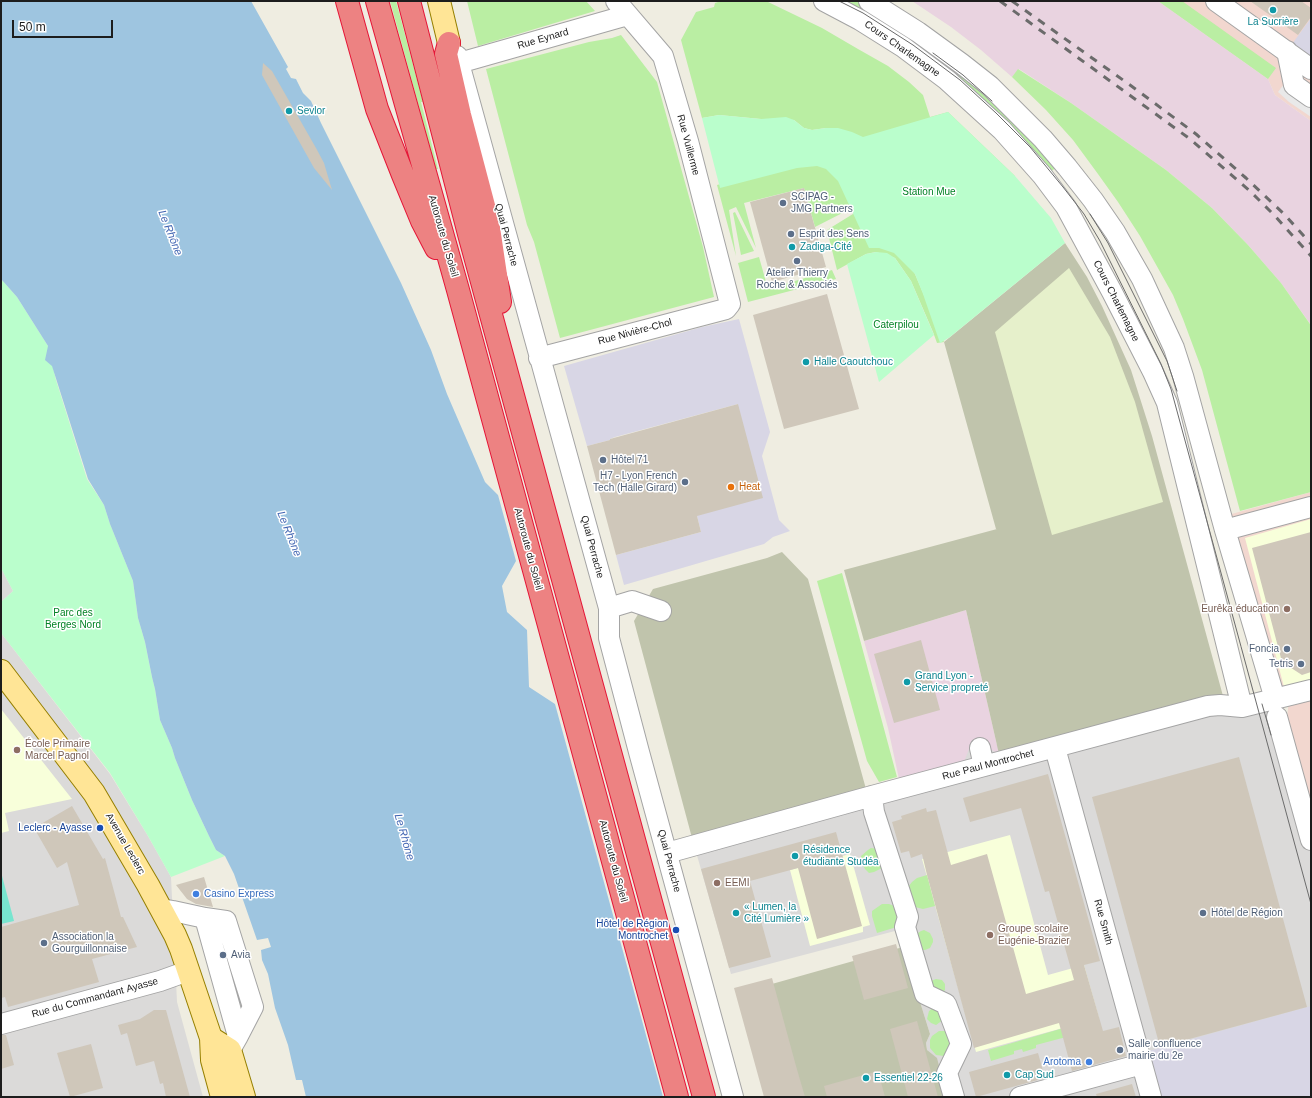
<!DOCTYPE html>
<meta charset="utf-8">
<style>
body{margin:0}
#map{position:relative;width:1312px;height:1098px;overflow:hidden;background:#efede1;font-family:Arial,sans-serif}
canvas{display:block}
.frame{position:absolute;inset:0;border:2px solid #1d1d1d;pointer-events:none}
.scale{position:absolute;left:12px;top:20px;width:101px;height:18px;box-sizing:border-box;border:2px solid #1d1d1d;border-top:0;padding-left:5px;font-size:12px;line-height:14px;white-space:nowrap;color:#1d1d1d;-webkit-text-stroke:3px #fff;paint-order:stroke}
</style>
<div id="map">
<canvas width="1312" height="1098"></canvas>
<div class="frame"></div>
<div class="scale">50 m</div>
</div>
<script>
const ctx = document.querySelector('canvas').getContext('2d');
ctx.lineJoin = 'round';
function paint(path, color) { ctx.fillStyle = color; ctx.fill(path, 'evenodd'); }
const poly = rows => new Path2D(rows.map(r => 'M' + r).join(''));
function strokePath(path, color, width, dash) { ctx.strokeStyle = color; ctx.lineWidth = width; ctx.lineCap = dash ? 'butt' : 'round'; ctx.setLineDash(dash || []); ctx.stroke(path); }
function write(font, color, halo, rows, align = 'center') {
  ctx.font = font + ' Arial,sans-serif'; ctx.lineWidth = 3; ctx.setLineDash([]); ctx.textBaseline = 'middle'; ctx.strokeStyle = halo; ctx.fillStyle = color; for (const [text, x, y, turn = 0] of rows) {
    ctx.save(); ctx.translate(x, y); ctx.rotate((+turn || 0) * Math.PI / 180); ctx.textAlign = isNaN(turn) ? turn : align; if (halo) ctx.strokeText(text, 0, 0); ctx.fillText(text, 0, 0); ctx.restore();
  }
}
const residential = poly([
 [1,568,13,591,1,602],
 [1,633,110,774,148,836,171,877,177,1002,203,1097,1,1097],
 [1258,698,1287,718,1311,805,1311,1097,947,1097,927,1050,926,1043,930,1034,903,947,895,931,731,974,692,838,899,779,969,749]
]);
const commercial = poly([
 [1158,1,1311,1,1311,121,1275,95,1268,79],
 [1311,492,1311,805,1287,718,1289,700,1281,689,1228,515]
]);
const industrial = poly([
 [912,1,1158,1,1268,79,1275,95,1311,121,1311,325,1281,283,1248,245,1212,208,1166,170,1071,103,1019,69,1012,77,981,50,951,27],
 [966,610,999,754,986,747,969,749,964,762,899,779,888,728,864,641]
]);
const education = poly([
 [1311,519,1311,679,1284,687,1245,538],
 [1,709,72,799,5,813,9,831,1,833],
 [1010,835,1048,975,1084,965,1099,1018,976,1052,922,859],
 [850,854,870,925,863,927,863,932,810,946,790,870]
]);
const construction = poly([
 [1065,243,1087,277,1102,306,1131,370,1152,436,1223,696,999,754,966,610,864,641,844,570,997,529,996,529,944,342],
 [782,552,808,579,866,789,692,838,634,621,653,589,767,558],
 [903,947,930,1034,926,1043,927,1050,937,1058,947,1097,769,1097,740,993]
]);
const farmland = poly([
 [1069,268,1110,337,1135,402,1163,502,1052,535,995,332]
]);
const grass = poly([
 [390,1,396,1,423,102,421,102,438,169,436,169],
 [467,1,586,1,595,11,478,46],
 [721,1,766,1,822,28,858,49,888,66,909,82,923,95,930,117,948,112,1015,176,826,128,812,130,804,128,794,120,761,119,719,115,702,118,681,40,696,12,714,7,715,3],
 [831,1,857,1,958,69,1060,164,1047,175,1001,124],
 [1158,1,1182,1,1276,68,1268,79],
 [621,35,657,82,703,247,714,297,560,338,534,242,527,225,486,69,589,42,612,38],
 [1018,69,1071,103,1166,170,1212,208,1248,245,1281,283,1310,324,1311,492,1240,511,1202,370,1183,319,1173,295,1140,236,1118,202,1098,174,1073,140,1046,110,1012,77],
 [825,163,858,205,815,227,804,188,744,203,756,248,736,207,729,210,736,256,717,185,768,170],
 [861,209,909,260,944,342,937,343,933,332,911,281,895,258,876,252,866,254,837,270,827,230],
 [735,212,754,251,741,255,733,213],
 [759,257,768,289,832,270,836,279,748,302,738,263],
 [842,573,897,777,879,782,867,761,817,581],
 [871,848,878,849,882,868,874,872,869,873,865,869,861,862,861,856,868,850],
 [927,875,935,906,923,909,915,907,911,903,908,887,912,882,917,878],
 [882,904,889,904,897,907,900,926,877,933,872,916,872,911],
 [924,930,930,933,933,939,933,942,930,948,925,950,921,950,915,935,921,931],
 [936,979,942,980,945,984,945,990,940,995,930,984,931,981],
 [933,1008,939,1009,943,1020,936,1025,931,1023,927,1019,929,1011],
 [1098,1018,1100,1028,1036,1045,1036,1048,1023,1052,1022,1049,1014,1051,1014,1054,991,1061,988,1050],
 [939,1031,947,1031,955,1040,944,1056,936,1055,930,1048,930,1040,932,1036]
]);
const park = poly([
 [948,112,1015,176,1051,218,1065,243,950,337,940,343,923,294,915,274,894,253,879,248,869,248,838,181,826,169,817,166,797,168,720,188,702,118,719,115,761,119,786,117,794,120,804,128,812,130,826,128,838,128,852,132,863,137],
 [876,252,887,253,895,258,911,281,934,335,879,382,847,264,866,254],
 [1,279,17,297,48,346,56,380,87,479,104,505,110,524,133,581,138,618,145,642,152,677,155,689,160,720,172,748,175,758,192,800,209,836,216,850,225,856,171,877,148,836,110,773,1,633,1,602,13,591,1,568]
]);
const pitch = poly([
 [1,872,14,921,1,924]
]);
const parking = poly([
 [1284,84,1311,91,1311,117,1289,102,1278,92]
]);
const plaza = poly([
 [1311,18,1311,69,1287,51],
 [739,319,770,432,762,456,779,520,790,531,773,537,764,544,624,585,616,555,701,532,697,516,738,404,615,437,610,439,610,440,587,446,564,366,702,327],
 [1311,1006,1311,1097,1157,1097,1145,1052]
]);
const water = poly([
 [1,1,251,1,288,67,286,69,291,78,296,79,303,93,311,101,321,123,401,283,431,350,447,394,485,482,498,495,516,561,502,586,507,612,527,630,529,687,555,704,663,1097,306,1097,302,1080,296,1080,288,1045,275,1008,268,974,262,960,261,950,271,947,268,938,257,940,234,874,225,856,216,850,209,836,192,800,175,758,172,748,160,720,155,689,152,677,145,642,138,618,133,581,110,524,104,505,88,479,52,366,45,360,48,346,17,297,1,279]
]);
const building = poly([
 [1250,1,1301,1,1311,8,1311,17,1298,35],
 [263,63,272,71,316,148,324,163,332,190,314,168,262,75],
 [804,188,826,267,772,282,750,202],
 [827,294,859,409,784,429,753,315],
 [738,404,763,498,697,516,701,532,616,555,587,446,610,440,610,439],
 [1311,532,1311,672,1302,675,1282,662,1252,548],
 [921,640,940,710,894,723,874,654],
 [1239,757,1307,1007,1160,1047,1092,797],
 [1048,774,1100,961,1084,965,1103,1031,1119,1027,1126,1056,1072,1071,1059,1023,974,1048,927,875,922,854,911,858,909,851,901,853,892,822,902,819,901,816,926,808,927,812,936,810,951,865,987,854,1026,994,1074,980,1049,891,1045,892,1021,808,970,822,963,798],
 [72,806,103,859,105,858,121,917,123,917,137,947,92,959,99,982,8,1007,5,997,1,998,1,927,79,905,67,862,57,868,34,828],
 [836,832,862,926,817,939,798,868,750,881,771,957,729,968,701,869],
 [204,877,213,907,196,904,187,899,176,885],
 [896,944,908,988,864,1000,852,956],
 [772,978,796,1066,805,1097,764,1097,734,988],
 [154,1010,166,1010,190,1097,166,1097,163,1083,160,1084,154,1061,136,1066,127,1033,121,1035,118,1025,140,1019],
 [917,1021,938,1097,908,1097,890,1029],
 [1,1035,6,1035,14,1065,1,1069],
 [91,1044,103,1088,70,1097,57,1053],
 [1038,1053,1045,1078,976,1097,969,1072],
 [878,1071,885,1097,827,1097,824,1086],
 [1132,1084,1136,1097,1097,1097,1096,1094]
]);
const minor = poly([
 [824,1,860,20,903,47,947,80,1002,130,1042,175,1066,207,1112,292,1153,372,1167,403,1242,707],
 [869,1,918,32,962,64,990,86,1043,139,1067,167,1093,200,1115,232,1142,279,1174,348,1183,376,1225,530,1275,699],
 [1216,1,1311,69],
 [1287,51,1294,85,1311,97],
 [457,56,609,608,609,638,639,752,733,1097],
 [459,63,628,15],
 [539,358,726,309,730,304,688,141,663,56,616,1],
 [1225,530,1311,507],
 [609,608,632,601,661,611],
 [1277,717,1311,840],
 [980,748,984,766],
 [1055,748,1151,1097],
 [872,796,874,812,908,917,905,927,925,994,946,1004,961,1044,947,1073,954,1097],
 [667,853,872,796,1208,706,1220,705,1242,707,1311,690],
 [161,909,173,911,205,918,238,1036,230,1050],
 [205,918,226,921,253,1007,238,1036],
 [1,1024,160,981,188,971],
 [1020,1097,1142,1064]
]);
const major = poly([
 [439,1,449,43],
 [1,671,94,793,148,885,175,935,181,949,211,1038,212,1060,222,1097],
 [211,1038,230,1050,244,1097]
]);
const highway = poly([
 [347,1,377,109,403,175,422,221,436,248],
 [377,1,458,290,677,1097],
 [409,1,469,234,704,1097],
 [449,43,446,54,460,115,488,221,500,302]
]);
const tram = poly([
 [839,1,863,13,913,45,960,80,996,113,1030,147,1063,187,1084,214,1100,241,1161,364,1171,389,1311,904],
 [933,53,963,75,992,101],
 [1090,214,1108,243,1167,361,1177,391],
 [1262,704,1271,735]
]);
const rail = poly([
 [1000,1,1190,139,1250,191,1274,215,1311,256],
 [1012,1,1130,85,1196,134,1246,178,1285,215,1311,244]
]);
const markers = [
 [1273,10,4,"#0f9aa8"],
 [289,111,4,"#0f9aa8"],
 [783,203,4,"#5c6f8a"],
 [791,234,4,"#5c6f8a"],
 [792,247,4,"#0f9aa8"],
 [797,261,4,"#5c6f8a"],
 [806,362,4,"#0f9aa8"],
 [603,460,4,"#5c6f8a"],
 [685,482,4,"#5c6f8a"],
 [731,487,4,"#e8710a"],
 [1287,609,4,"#8d6e63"],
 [1287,649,4,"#5c6f8a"],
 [1301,664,4,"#5c6f8a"],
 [907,682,4,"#0f9aa8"],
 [17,750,4,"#8d6e63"],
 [100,828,4,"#1a4fb4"],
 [795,856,4,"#0f9aa8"],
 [717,883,4,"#8d6e63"],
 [196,894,4,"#3f7fe0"],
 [736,913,4,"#0f9aa8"],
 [1203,913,4,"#5c6f8a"],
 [676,930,4,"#1a4fb4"],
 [990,935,4,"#8d6e63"],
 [44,943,4,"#5c6f8a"],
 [223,955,4,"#5c6f8a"],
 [1120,1050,4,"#5c6f8a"],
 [1089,1062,4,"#3f7fe0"],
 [1007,1075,4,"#0f9aa8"],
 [866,1078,4,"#0f9aa8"]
];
const cultureNames = [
 ["La Sucrière",1273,22,"center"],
 ["Sevlor",297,111],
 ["Zadiga-Cité",800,247],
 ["Halle Caoutchouc",814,362],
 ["Grand Lyon -",915,676],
 ["Service propreté",915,688],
 ["Résidence",803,850],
 ["étudiante Studéa",803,862],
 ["« Lumen, la",744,907],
 ["Cité Lumière »",744,919],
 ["Cap Sud",1015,1075],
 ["Essentiel 22-26",874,1078]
];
const streetNames = [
 ["Rue Eynard",543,39,-16],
 ["Cours Charlemagne",902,49,35],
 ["Rue Vuillerme",688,145,75],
 ["Quai Perrache",506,235,75],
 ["Autoroute du Soleil",443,236,74],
 ["Cours Charlemagne",1116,301,63],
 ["Rue Nivière-Chol",635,332,-15],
 ["Quai Perrache",592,547,75],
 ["Autoroute du Soleil",528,549,75],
 ["Rue Paul Montrochet",988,765,-15],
 ["Avenue Leclerc",125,844,60],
 ["Autoroute du Soleil",613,861,75],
 ["Quai Perrache",669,861,75],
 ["Rue Smith",1103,922,75],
 ["Rue du Commandant Ayasse",95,998,-15]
];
const parkNames = [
 ["Station Mue",929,192],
 ["Caterpilou",896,325],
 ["Parc des",73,613],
 ["Berges Nord",73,625]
];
const serviceNames = [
 ["SCIPAG -",791,197],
 ["JMG Partners",791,209],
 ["Esprit des Sens",799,234],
 ["Atelier Thierry",797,273,"center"],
 ["Roche & Associés",797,285,"center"],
 ["Hôtel 71",611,460],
 ["H7 - Lyon French",677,476,"right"],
 ["Tech (Halle Girard)",677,488,"right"],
 ["Foncia",1279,649,"right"],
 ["Tetris",1293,664,"right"],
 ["Hôtel de Région",1211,913],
 ["Association la",52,937],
 ["Gourguillonnaise",52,949],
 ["Avia",231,955],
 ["Salle confluence",1128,1044],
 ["mairie du 2e",1128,1056]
];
const foodNames = [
 ["Heat",739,487]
];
const educationNames = [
 ["Eurêka éducation",1279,609,"right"],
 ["École Primaire",25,744],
 ["Marcel Pagnol",25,756],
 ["EEMI",725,883],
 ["Groupe scolaire",998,929],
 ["Eugénie-Brazier",998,941]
];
const transitNames = [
 ["Leclerc - Ayasse",92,828],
 ["Hôtel de Région",668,924],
 ["Montrochet",668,936]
];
const shopNames = [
 ["Casino Express",204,894],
 ["Arotoma",1081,1062,"right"]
];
const waterNames = [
 ["Le Rhône",170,233,68],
 ["Le Rhône",289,534,68],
 ["Le Rhône",404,837,74]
];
paint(residential, '#dbdad9');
paint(commercial, '#f2d7cf');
paint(industrial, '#e9d3e0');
paint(education, '#f8ffda');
paint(construction, '#c0c4ac');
paint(farmland, '#e6f0cb');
paint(grass, '#baeea3');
paint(park, '#bafecc');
paint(pitch, '#78e5cf');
paint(parking, '#e9e9e9');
paint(plaza, '#d8d6e5');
paint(water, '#9ec5e0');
paint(building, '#cfc7ba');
strokePath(minor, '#a4a4a4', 22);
strokePath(major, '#957f00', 24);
strokePath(highway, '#e51637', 24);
strokePath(minor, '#fff', 20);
strokePath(major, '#ffe596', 22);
strokePath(highway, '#ed8282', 22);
strokePath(tram, '#6b6b6b', 1);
strokePath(rail, '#6b6b6b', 3, [8, 8]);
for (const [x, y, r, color] of markers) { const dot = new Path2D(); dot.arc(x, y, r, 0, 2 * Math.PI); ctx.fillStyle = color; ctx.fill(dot); strokePath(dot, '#fff', 1.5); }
write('10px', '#0d838f', '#fff', cultureNames, 'left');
write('10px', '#1d1d1d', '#fff', streetNames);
write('10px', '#038225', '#fff', parkNames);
write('10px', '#4e5e75', '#fff', serviceNames, 'left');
write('10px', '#c56008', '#fff', foodNames, 'left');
write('10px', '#785e54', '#fff', educationNames, 'left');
write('10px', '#164399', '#fff', transitNames, 'right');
write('10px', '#366cbe', '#fff', shopNames, 'left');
write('italic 11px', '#4266b3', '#fff', waterNames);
</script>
